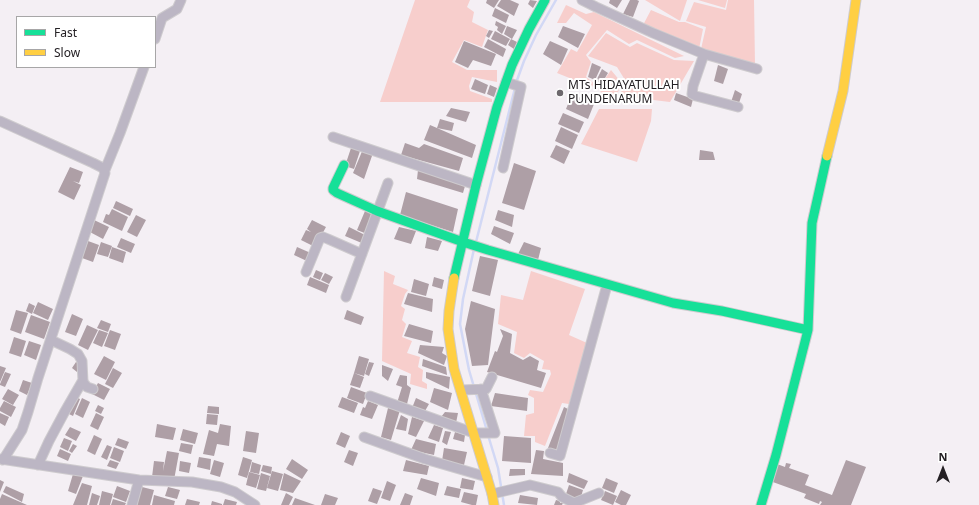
<!DOCTYPE html>
<style>
body{margin:0}
#map{position:relative;width:979px;height:505px;overflow:hidden;background:#f4eff4;font-family:"Noto Sans",sans-serif}
canvas{display:block}
.legend{position:absolute;left:16px;top:16px;width:140px;height:52px;box-sizing:border-box;background:#fff;border:1px solid #a7a6a7;margin:0;padding:5px 7px;list-style:none;font-size:12px;color:#242024}
.legend li{display:flex;align-items:center;gap:8px;height:20px}
.legend b{width:20px;border:1px solid #a7a6a7}
.north{position:absolute;left:923px;top:449px;width:40px;height:40px;-webkit-text-stroke:3px #fff;paint-order:stroke;rotate:0deg;font-size:11px;font-weight:700;line-height:16px;text-align:center;color:#242024}
.north::after{content:'';display:block;margin:auto;width:14px;height:18px;background:#242024;clip-path:polygon(50% 0,100% 100%,50% 72%,0 100%)}
</style>
<div id="map">
<canvas width="979" height="505"></canvas>
<ul class="legend">
<li><b style="height:5px;background:#16e098"></b>Fast</li>
<li><b style="height:5px;background:#ffcf43"></b>Slow</li>
</ul>
<div class="north">N</div>
</div>
<script>
const ctx = document.querySelector('canvas').getContext('2d');
ctx.lineJoin = 'round';
function paint(path, color) { ctx.fillStyle = color; ctx.fill(path, 'evenodd'); }
const poly = rows => new Path2D(rows.map(r => 'M' + r).join(''));
function strokePath(path, color, width, dash) { ctx.strokeStyle = color; ctx.lineWidth = width; ctx.lineCap = dash ? 'butt' : 'round'; ctx.setLineDash(dash || []); ctx.stroke(path); }
function write(font, color, halo, rows, align = 'center') {
  ctx.font = font + ' "Noto Sans",sans-serif'; ctx.lineWidth = 4; ctx.setLineDash([]); ctx.textBaseline = 'middle'; ctx.strokeStyle = halo; ctx.fillStyle = color; for (const [text, x, y, turn = 0] of rows) {
    ctx.save(); ctx.translate(x, y); ctx.rotate((+turn || 0) * Math.PI / 180); ctx.textAlign = isNaN(turn) ? turn : align; if (halo) ctx.strokeText(text, 0, 0); ctx.fillText(text, 0, 0); ctx.restore();
  }
}
const green = poly([
 [415,0,470,0,467,7,474,12,472,22,488,30,482,47,464,40,452,62,467,70,497,70,497,82,472,77,469,86,470,91,492,99,492,102,380,102],
 [645,0,687,0,680,21],
 [698,0,727,0,725,8],
 [728,0,754,0,755,65,701,49,706,27,686,21,694,2,726,10],
 [566,5,586,14,594,12,684,56,675,58,637,40,629,44,607,30,586,55,591,62,586,77,594,83,592,87,557,73,571,49,577,52,592,25,574,13,566,23,557,23],
 [651,10,679,22,685,22,703,29,699,49,643,25],
 [606,33,630,47,637,43,674,60,694,61,670,102,620,96,625,80,617,67,588,56],
 [611,70,621,82,617,96,621,100,620,102,610,101,598,89],
 [599,109,652,109,651,121,637,162,581,144],
 [384,271,395,276,393,284,408,290,405,294,401,306,405,309,402,320,406,324,402,337,412,341,407,353,420,357,418,367,423,370,422,381,427,384,427,389,410,384,411,374,382,361],
 [531,271,585,289,569,335,587,343,569,404,562,403,545,446,535,442,535,436,524,436,526,415,534,413,534,398,528,395,530,390,543,392,551,374,550,370,542,369,544,361,530,353,524,358,514,353,517,332,498,324,501,295,523,300]
]);
const stream = poly([
 [516,83,524,61,536,35,556,0],
 [476,242,515,88],
 [474,249,463,299,460,324,469,370,487,431],
 [488,435,498,468,504,505]
]);
const building = poly([
 [487,0,499,0,494,8,486,3],
 [501,0,510,0,519,4,514,16,497,6],
 [530,0,537,1,533,8,528,4],
 [610,0,622,0,617,8,609,3],
 [630,0,637,0,639,1,633,17,623,14],
 [495,8,509,15,506,23,492,16],
 [496,21,506,26,502,34,497,30,498,27,495,25],
 [507,26,517,30,512,39,504,34],
 [563,26,585,34,578,48,558,37],
 [489,30,493,31,489,38,486,36],
 [495,31,510,39,506,46,491,39],
 [488,39,506,49,503,57,484,47],
 [511,39,517,42,514,49,508,45],
 [464,41,496,54,491,66,473,60,468,68,455,62],
 [550,41,568,49,561,65,543,54],
 [592,63,601,67,595,80,588,77],
 [718,65,728,69,723,84,714,81],
 [602,69,608,73,602,83,596,81],
 [475,79,488,85,485,94,471,89],
 [490,85,497,88,494,97,487,94],
 [735,90,742,94,739,103,731,102],
 [676,93,693,99,691,107,674,100],
 [572,94,594,104,588,119,566,109],
 [451,108,470,112,466,122,446,116],
 [563,113,584,122,579,133,558,124],
 [440,119,454,123,452,131,437,128,476,145,472,158,424,140,430,125,437,128],
 [561,127,578,135,572,149,555,141],
 [405,143,419,148,424,144,463,158,459,171,401,155],
 [352,145,361,148,354,169,345,166],
 [556,145,570,151,564,164,550,157],
 [363,149,373,153,364,179,353,173],
 [700,150,713,152,715,160,699,160],
 [514,163,536,171,524,210,502,203],
 [70,167,83,172,79,183,73,181,81,185,74,200,58,192],
 [418,170,465,186,463,193,417,179],
 [406,192,458,209,453,232,400,215],
 [116,201,133,209,130,216,113,208],
 [112,209,128,217,122,231,103,222,106,214,109,215],
 [498,210,514,215,512,227,495,220],
 [365,211,375,215,367,234,357,230],
 [136,215,146,220,137,237,127,232],
 [94,220,109,227,103,239,88,231],
 [312,220,326,227,315,247,301,240,306,230,311,232,307,229],
 [494,226,514,233,510,244,491,234],
 [349,227,367,236,364,244,345,236],
 [399,227,416,231,411,244,394,239],
 [427,237,442,241,438,251,425,248],
 [121,238,135,244,131,253,117,247],
 [88,241,99,245,93,262,82,258],
 [101,242,112,246,108,257,97,254],
 [524,242,541,248,538,260,518,254],
 [112,247,126,252,123,263,109,258],
 [297,247,313,254,309,262,294,255],
 [480,256,498,260,490,296,472,291],
 [316,270,323,273,320,280,313,277],
 [325,273,333,277,329,284,321,280],
 [310,277,329,285,326,293,307,285],
 [434,277,444,280,442,289,432,286],
 [414,279,429,284,426,296,411,292],
 [408,293,433,299,432,312,404,304],
 [471,301,495,309,488,365,472,366,465,329],
 [38,302,53,309,48,320,33,313],
 [29,303,35,306,32,314,26,311],
 [16,310,28,313,21,334,10,330],
 [347,310,364,317,361,325,344,319],
 [72,314,83,319,76,336,65,332],
 [31,315,50,322,44,339,25,332],
 [101,320,111,324,108,332,97,328],
 [409,324,433,331,431,343,404,336],
 [87,325,98,330,88,350,78,345],
 [500,329,512,334,510,353,523,360,530,356,539,361,537,370,546,373,541,388,487,372,495,351,497,352,503,336],
 [99,330,108,333,102,347,93,343],
 [110,330,121,334,115,350,104,346],
 [14,337,26,341,21,357,9,353],
 [29,341,41,345,36,360,24,355],
 [420,345,444,347,442,353,447,356,444,365,418,353],
 [104,356,115,362,106,380,94,374],
 [359,356,369,359,364,376,354,373],
 [423,359,446,367,447,375,422,366],
 [76,362,81,365,77,372,72,368],
 [369,362,374,363,369,376,365,374],
 [382,365,393,369,388,381,382,376],
 [0,366,6,368,0,382],
 [113,368,122,373,113,388,105,384],
 [5,372,11,374,5,387,0,385,0,384],
 [426,372,450,377,449,389,426,378],
 [354,373,364,377,360,388,350,385],
 [400,375,407,376,407,385,411,388,407,404,397,403,402,387,396,385],
 [23,380,32,383,27,395,19,391],
 [98,383,110,389,104,400,92,394],
 [351,387,367,393,363,404,347,398],
 [434,388,452,393,448,410,430,402],
 [8,389,19,395,13,405,2,399],
 [495,393,528,398,527,411,491,406],
 [74,396,80,399,73,416,67,413],
 [342,397,358,403,354,413,338,407],
 [82,398,90,402,83,418,75,414],
 [416,398,429,404,425,411,412,408],
 [4,401,16,407,11,417,0,411,0,408],
 [368,401,378,405,372,419,360,415,363,407,365,408],
 [98,405,104,408,101,414,95,411],
 [208,406,219,407,219,414,207,413],
 [564,407,568,409,558,450,548,448],
 [388,408,400,410,391,440,381,437],
 [445,412,458,413,456,423,441,417],
 [0,413,9,417,5,426,0,423],
 [96,413,104,417,98,430,90,426],
 [207,414,218,415,217,425,206,424],
 [401,415,408,419,406,431,396,429],
 [412,417,424,421,416,437,408,434],
 [157,424,176,428,173,440,155,437],
 [220,424,231,426,229,446,217,444,214,456,203,454,209,430,218,433],
 [434,425,443,428,439,442,428,438],
 [70,427,81,432,76,441,65,435],
 [183,429,198,433,195,444,180,440],
 [246,431,259,433,256,453,243,451],
 [445,431,451,432,447,445,442,442],
 [341,432,350,436,345,448,336,444],
 [455,432,465,435,464,442,453,439],
 [94,435,102,439,95,455,87,451],
 [504,436,531,438,531,463,502,461],
 [64,438,72,441,68,451,60,447],
 [118,438,129,442,126,449,115,445],
 [416,439,436,444,434,455,411,450],
 [181,443,193,445,191,454,179,451],
 [73,444,77,446,72,453,69,451],
 [107,445,112,447,107,460,101,457],
 [114,447,124,451,120,462,110,458],
 [444,448,467,452,464,465,442,461],
 [60,449,71,454,68,461,57,456],
 [349,450,358,453,353,466,344,462],
 [536,450,544,451,543,459,563,463,563,476,531,474],
 [167,451,179,453,174,480,152,477,154,461,164,462,163,471],
 [199,457,211,459,210,470,197,467],
 [243,457,252,460,247,478,238,475],
 [292,459,308,470,302,479,286,469],
 [110,460,119,463,116,469,107,466],
 [214,460,224,463,220,477,210,474],
 [406,460,429,466,427,475,403,471],
 [846,460,866,467,851,505,820,505,822,502,820,501,819,504,804,498,806,494,770,481,777,464,785,467,786,463,791,464,789,468,809,475,805,485,832,495],
 [180,461,191,463,189,473,179,471],
 [252,462,261,465,259,474,250,472],
 [263,465,272,467,271,474,261,471],
 [510,469,525,469,525,475,509,476],
 [272,471,283,474,278,491,267,488],
 [249,472,260,475,256,488,246,485],
 [261,473,270,476,266,491,257,489],
 [284,473,301,481,293,493,280,490],
 [569,473,588,481,584,489,567,482],
 [73,474,83,476,76,494,68,491],
 [421,478,439,483,436,496,417,489],
 [462,478,475,481,473,490,460,488],
 [606,478,618,483,614,493,602,488],
 [0,480,4,482,0,492],
 [387,481,396,485,390,501,381,498],
 [82,483,92,486,87,505,73,505],
 [569,485,583,490,580,500,566,494],
 [6,486,24,494,22,502,3,492],
 [117,486,130,491,126,502,113,497],
 [447,486,461,489,459,498,444,495],
 [142,487,154,490,150,505,137,505],
 [168,487,180,490,177,499,165,496],
 [373,488,382,491,377,504,368,501],
 [621,490,631,495,626,505,621,505,615,502],
 [102,491,113,494,110,505,99,505],
 [605,491,617,496,613,505,601,500],
 [464,492,478,495,476,505,472,505,461,502],
 [92,493,100,496,97,505,89,505],
 [286,493,293,497,289,505,281,505],
 [405,493,413,496,410,505,400,505],
 [2,494,27,505,0,505,0,499],
 [325,494,338,498,335,505,321,505],
 [154,495,175,501,174,505,152,505],
 [520,495,538,498,537,505,518,503],
 [295,498,315,505,292,505],
 [113,499,126,503,125,505,111,505],
 [187,499,200,502,199,505,185,505],
 [225,499,237,502,236,505,223,505],
 [556,500,560,501,560,503,563,503,562,505,554,505],
 [212,501,222,504,222,505,211,505]
]);
const street = poly([
 [582,0,596,7,653,33,704,54,757,69],
 [155,39,162,18,177,9,181,0],
 [704,54,693,86,692,94,696,96,738,107],
 [0,121,93,163,103,168,105,173,38,378,28,412,22,430,3,460],
 [333,137,476,185],
 [503,168,521,87,506,82],
 [105,170,120,133,144,67],
 [306,272,320,238,323,237,328,239,362,254],
 [346,297,388,183],
 [51,340,70,349,78,354,82,361,83,382,87,387,93,389],
 [461,390,486,389,492,377],
 [370,396,474,433,495,433,481,389],
 [364,437,425,459,487,477],
 [550,453,560,456,607,285],
 [0,459,139,480,192,482,221,487,235,492,255,505],
 [38,465,49,441,64,413,83,380],
 [492,494,530,485,558,492,562,497,574,503,599,493],
 [132,505,139,480]
]);
const fast = poly([
 [344,165,333,188,333,190,337,193,377,211,463,242,488,250,673,303,722,311,808,330],
 [454,278,476,185,497,107,512,65,529,29,545,0],
 [761,505,776,455,808,330,812,223,827,156]
]);
const slow = poly([
 [827,156,843,91,856,0],
 [454,278,449,311,448,329,454,369,492,494,494,505]
]);
const markers = [
 [560,93,4,"#6d686d"]
];
const poiNames = [
 ["MTs HIDAYATULLAH",568,86],
 ["PUNDENARUM",568,100]
];
paint(green, '#f7cecc');
strokePath(stream, '#d2d8f5', 2.5);
paint(building, '#ae9fa6');
strokePath(street, '#cecbce', 11);
strokePath(fast, '#cecbce', 11);
strokePath(slow, '#cecbce', 11);
strokePath(street, '#bcb6c4', 9);
strokePath(fast, '#16e098', 9);
strokePath(slow, '#ffcf43', 9);
for (const [x, y, r, color] of markers) { const dot = new Path2D(); dot.arc(x, y, r, 0, 2 * Math.PI); ctx.fillStyle = color; ctx.fill(dot); strokePath(dot, '#fff', 1.5); }
write('12px', '#242024', '#fff', poiNames, 'left');
</script>
